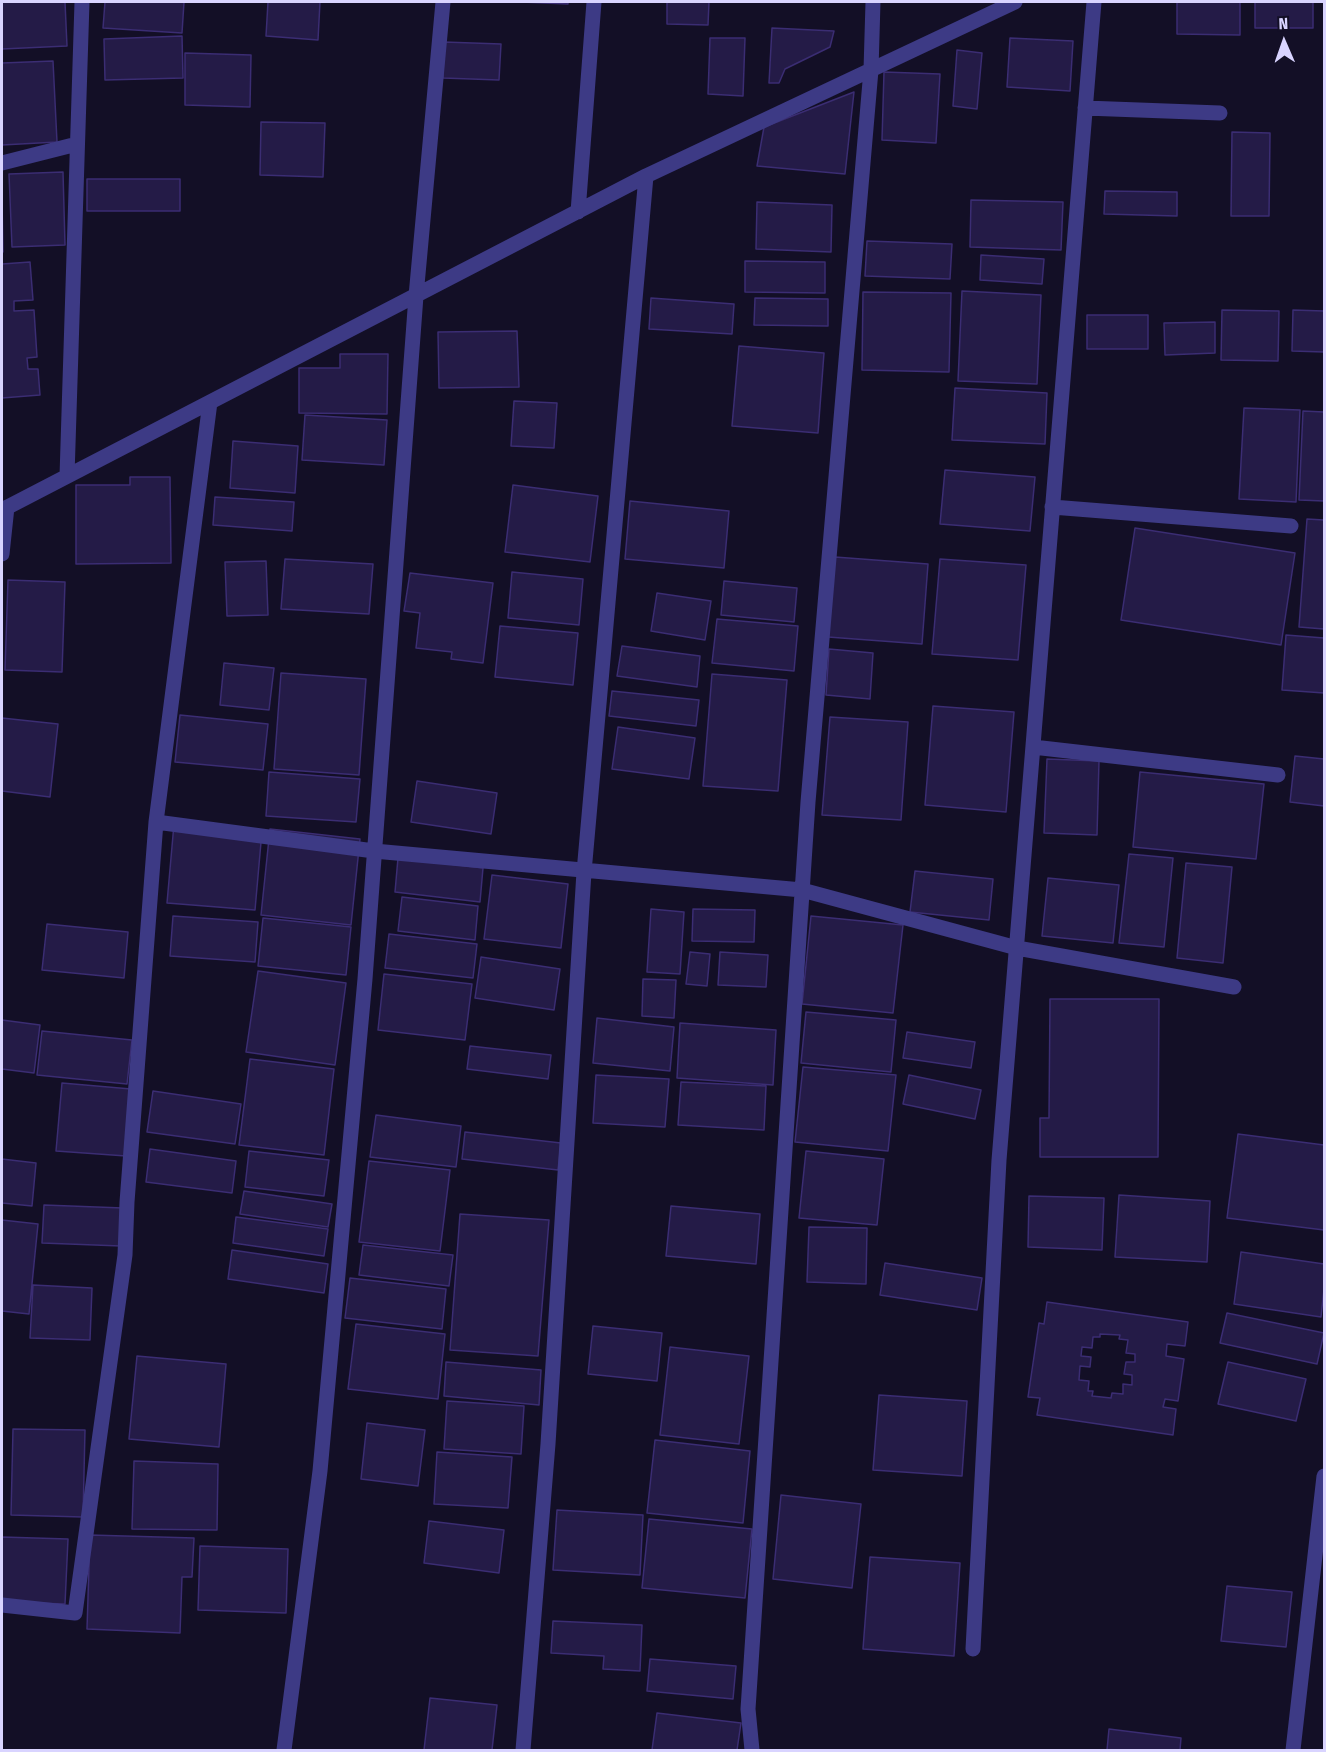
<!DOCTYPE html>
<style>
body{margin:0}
#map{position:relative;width:1326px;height:1752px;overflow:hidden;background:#130f26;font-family:"Fira Sans Condensed",sans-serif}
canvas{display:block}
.frame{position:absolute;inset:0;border:3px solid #d9d4ff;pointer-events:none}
.north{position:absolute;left:1254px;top:12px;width:60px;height:60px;-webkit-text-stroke:4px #130f26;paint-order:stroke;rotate:358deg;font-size:16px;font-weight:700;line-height:24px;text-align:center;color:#d9d4ff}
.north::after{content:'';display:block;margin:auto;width:21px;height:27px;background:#d9d4ff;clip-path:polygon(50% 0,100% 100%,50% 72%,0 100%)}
</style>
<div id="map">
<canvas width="1326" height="1752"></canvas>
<div class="frame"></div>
<div class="north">N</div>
</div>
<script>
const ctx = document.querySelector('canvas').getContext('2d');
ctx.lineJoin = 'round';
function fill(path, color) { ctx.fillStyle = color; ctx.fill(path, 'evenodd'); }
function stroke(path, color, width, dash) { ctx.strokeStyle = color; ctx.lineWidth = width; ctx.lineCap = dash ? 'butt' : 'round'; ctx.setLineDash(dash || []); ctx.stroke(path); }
const building = new Path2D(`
 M2,2h63l2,44 -65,3z
 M105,2h79l-2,31 -79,-5z
 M268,2h52l-2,38 -52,-4z
 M521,2h47v2z
 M667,2h42l-1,23 -41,-1z
 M1177,2h63v33l-63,-1z
 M1255,2h58v26h-58z
 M772,28l62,3 -4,16 -45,22 -6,14h-10z
 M182,36l1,42 -78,2 -1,-41z
 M710,38h35l-2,58 -35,-2z
 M1010,38l63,3 -3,50 -63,-4z
 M444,42l57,2 -2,36 -56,-2z
 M957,50l25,3 -5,56 -24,-3z
 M185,53l66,2 -1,52 -65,-2z
 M53,61l4,81 -55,3v-82z
 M884,72l56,2 -4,69 -54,-3z
 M854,92l-9,82 -88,-8 7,-39z
 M261,122l64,1 -2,54 -63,-2z
 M1232,132l38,1 -1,83h-38z
 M63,172l2,73 -53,2 -3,-73z
 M87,179h93v32h-93z
 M1105,191l72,1v24l-73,-2z
 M2,200l1,52h-1z
 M971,200l92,2 -2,48 -91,-3z
 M757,202l75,3 -1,47 -75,-3z
 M867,241l85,3 -2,35 -85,-3z
 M981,255l63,4 -2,25 -62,-4z
 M745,261l80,1v31l-80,-1z
 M30,262l3,38 -19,1v10l20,-1 3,47 -10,1 1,11h10l2,26 -38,3v-134z
 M962,291l79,4 -4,89 -79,-3z
 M863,292l88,1 -2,79 -87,-2z
 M651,298l83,6 -2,30 -83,-5z
 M755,298l73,1v27l-74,-1z
 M1222,310l57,1 -1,50 -57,-1z
 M1293,310l31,1v41l-32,-1z
 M1087,315h61v34h-61z
 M1215,322v31l-50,2 -1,-32z
 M517,331l2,56 -80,1 -1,-56z
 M739,346l85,7 -6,80 -86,-7z
 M340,354h48l-1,60 -88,-1v-45h41z
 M955,388l92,5 -2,51 -93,-4z
 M514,401l43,2 -3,45 -43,-2z
 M1244,408l56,2 -4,92 -57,-3z
 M1303,411l21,1v89l-25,-1z
 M305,415l82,5 -3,45 -82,-5z
 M233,441l65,5 -3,47 -65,-5z
 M945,470l90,7 -5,54 -90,-7z
 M130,477h40l1,86 -95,1v-79h54z
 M513,485l85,11 -8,66 -85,-10z
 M215,497l79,5 -2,29 -79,-6z
 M630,501l99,10 -5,57 -99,-9z
 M1307,519l17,1v109l-25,-2z
 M1135,528l160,25 -14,92 -160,-25z
 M835,557l93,7 -6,80 -94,-7z
 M285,559l88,5 -4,50 -88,-5z
 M940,559l86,6 -8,95 -86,-6z
 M266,561l2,54 -41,1 -2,-54z
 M512,572l71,7 -4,46 -71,-7z
 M410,573l83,10 -10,80 -32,-4 1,-7 -36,-4 4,-35 -16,-2z
 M8,580l57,2 -3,90 -57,-2z
 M724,581l73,7 -3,34 -73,-7z
 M657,593l54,8 -6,39 -54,-9z
 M717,619l81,7 -4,45 -82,-8z
 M500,626l78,7 -5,52 -78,-8z
 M1286,635l38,3v55l-42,-3z
 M622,646l78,10 -3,31 -80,-11z
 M829,649l44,4 -3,46 -44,-4z
 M224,663l50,5 -5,42 -49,-5z
 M281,673l85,6 -7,96 -85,-6z
 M712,674l75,6 -9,111 -75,-5z
 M612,691l87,9 -3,26 -87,-10z
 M933,706l81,6 -8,100 -81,-7z
 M180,715l88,9 -5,46 -88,-8z
 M830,717l78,5 -7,98 -79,-5z
 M2,718l56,6 -8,73 -48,-6z
 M618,727l77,11 -6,41 -77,-10z
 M1295,756l29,3v47l-34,-4z
 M1047,759l52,2 -2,74 -53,-2z
 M269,772l91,7 -4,43 -90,-6z
 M1140,772l124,12 -8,75 -123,-12z
 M417,781l80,12 -6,41 -80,-12z
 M174,824l88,7 -7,79 -88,-7z
 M270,829l90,10 -9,86 -90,-10z
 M1129,854l44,4 -9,89 -45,-4z
 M398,858l85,10 -3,34 -85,-10z
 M1186,863l46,4 -9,96 -46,-5z
 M915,871l78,8 -4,41 -79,-8z
 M492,875l76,9 -7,64 -77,-9z
 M1048,878l71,7 -6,58 -71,-7z
 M402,897l76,9 -3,34 -77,-9z
 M651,909l33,3 -4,62 -33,-2z
 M693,909l62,1 -1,32 -62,-1z
 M173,916l85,6 -3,40 -85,-6z
 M811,916l92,9 -10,88 -91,-9z
 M263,918l88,9 -5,48 -88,-9z
 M47,924l81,8 -4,46 -82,-8z
 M389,934l88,10 -4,34 -88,-10z
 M690,952l20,2 -3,32 -21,-2z
 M720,952l48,3 -2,32 -48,-2z
 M481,957l79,12 -6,41 -79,-12z
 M258,971l88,12 -11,82 -89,-13z
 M384,974l88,10 -7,56 -87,-10z
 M643,979l33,1 -2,38 -32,-2z
 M1050,999h109l-1,158h-118v-39h9z
 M806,1012l90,8 -5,52 -90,-9z
 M597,1018l77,9 -4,44 -77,-8z
 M2,1020l38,5 -6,48 -32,-4z
 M680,1023l96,7 -3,55 -96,-7z
 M42,1031l90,9 -5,44 -90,-9z
 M907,1032l68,10 -4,26 -68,-10z
 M470,1046l81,9 -3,24 -81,-10z
 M250,1059l84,10 -10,86 -85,-10z
 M803,1067l93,8 -8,76 -93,-9z
 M596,1075l73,4 -4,48 -72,-4z
 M909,1075l72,15 -6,29 -72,-15z
 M681,1082l85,4 -2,44 -86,-5z
 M62,1083l69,6 -5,67 -70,-5z
 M153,1091l88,13 -6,40 -88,-12z
 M376,1115l85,11 -5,41 -86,-10z
 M465,1132l96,11 -3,27 -96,-11z
 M1238,1134l86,11v85l-97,-12z
 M150,1149l86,12 -4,32 -86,-11z
 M249,1151l80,9 -5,36 -79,-9z
 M806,1151l78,8 -7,66 -78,-7z
 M2,1159l34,4 -4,43 -30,-3z
 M369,1161l81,9 -10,81 -81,-9z
 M244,1191l88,13 -4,23 -88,-13z
 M1119,1195l91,6 -3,61 -92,-5z
 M1029,1196l75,2 -2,52 -74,-3z
 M44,1205l79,3 -2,38 -79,-3z
 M671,1206l89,8 -4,50 -90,-8z
 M460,1214l89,6 -11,136 -88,-6z
 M236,1217l92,12 -4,27 -91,-13z
 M2,1220l36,4 -9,90 -27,-3z
 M809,1227l58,1 -1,56 -59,-2z
 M363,1245l90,10 -4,31 -90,-11z
 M232,1250l96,14 -4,29 -96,-14z
 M1241,1252l83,12v25l-3,28 -87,-13z
 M885,1263l97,15 -5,32 -97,-15z
 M350,1278l96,11 -4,40 -97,-11z
 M33,1285l59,3 -2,52 -60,-2z
 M1047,1302l141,20 -3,24 -18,-2 -1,12 18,3 -6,42 -13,-2 -2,8 13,2 -3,26 -136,-20 3,-17 -12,-1 11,-74 5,1zM1100,1334l20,1 -1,4 9,1 -2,13 9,1v8h-9l-2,12 8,1v10l-9,-1v10l-11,-1 -1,5 -19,-2 1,-5h-5l1,-10 -10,-1 1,-14 10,1 1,-10 -10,-1 1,-9 10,1 1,-11h7z
 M1227,1313l97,20 -7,31 -97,-21z
 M356,1324l89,10 -7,65 -90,-10z
 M593,1326l69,7 -5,48 -69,-7z
 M670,1347l79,9 -10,88 -79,-9z
 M137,1356l89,8 -7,83 -90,-8z
 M446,1362l95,8 -2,35 -95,-9z
 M1228,1362l78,17 -10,42 -78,-17z
 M879,1395l88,6 -5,75 -89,-6z
 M447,1401l77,5 -3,48 -77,-5z
 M367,1423l58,7 -7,56 -57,-7z
 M13,1429l72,1 -2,87 -72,-2z
 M655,1440l95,11 -7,72 -96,-10z
 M437,1452l75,5 -4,51 -74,-4z
 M134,1461l84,3 -1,66 -85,-1z
 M781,1495l80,9 -9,84 -79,-9z
 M557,1510l86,5 -3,60 -87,-5z
 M649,1519l103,10 -7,69 -103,-10z
 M429,1521l75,9 -5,43 -75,-10z
 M90,1535l104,3 -2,39h-10l-2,56 -93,-4z
 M2,1537l66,2 -3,65 -63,-2z
 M200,1546l88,3 -2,64 -88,-3z
 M870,1557l90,6 -6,93 -91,-7z
 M1227,1586l65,6 -6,55 -65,-6z
 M553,1621l89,4 -2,46 -37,-2 1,-13 -53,-3z
 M650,1659l86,7 -3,33 -86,-8z
 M430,1698l67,7 -5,45h-68z
 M657,1713l84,10 -4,27h-85z
 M1109,1729l72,9 -1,12h-73z`);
fill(building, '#241b47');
stroke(building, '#3b2d73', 1.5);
stroke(new Path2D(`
 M1085,108l135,5
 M2,163l75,-19
 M578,212l16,-210
 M67,476l15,-474
 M1052,507l239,19
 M2,510l644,-334 369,-174
 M2,554l5,-47
 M1033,747l245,28
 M156,822l218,29 428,39 215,58 217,39
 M2,1605l73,8 50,-358 2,-53 29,-380 54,-420
 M973,1649l26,-489 95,-1158
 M284,1750l36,-279 45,-492 51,-683 27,-294
 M523,1750l25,-306 36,-572 62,-696
 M752,1750l-4,-41 60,-907 63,-732 2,-68
 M1293,1750l31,-274`), '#3d3a85', 15);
</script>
